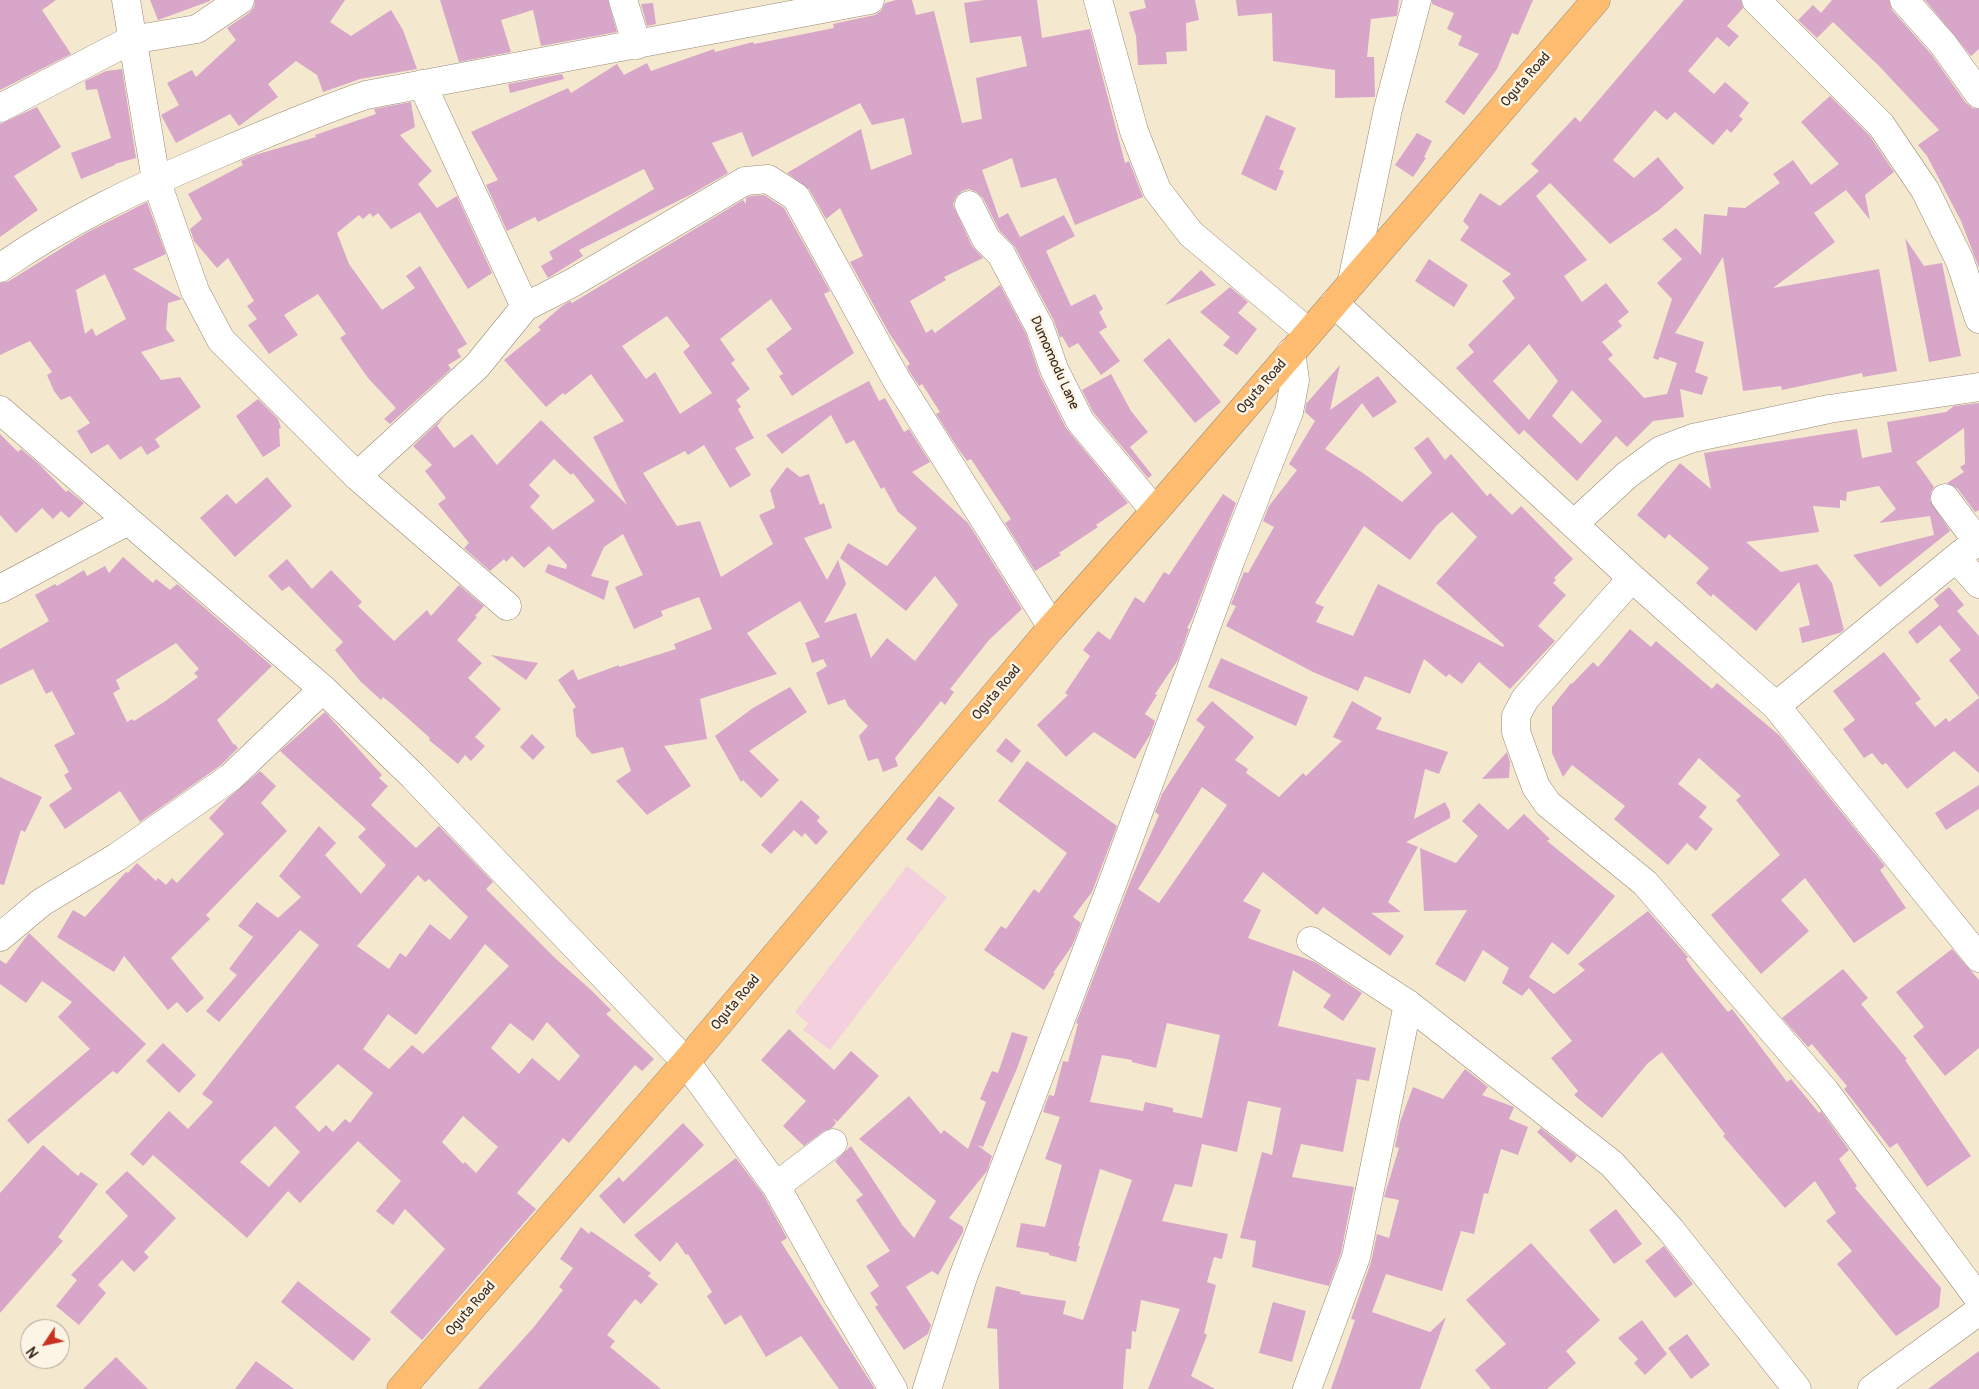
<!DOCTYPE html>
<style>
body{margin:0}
#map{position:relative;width:1979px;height:1389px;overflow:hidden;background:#f4e9cf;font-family:Pangolin,sans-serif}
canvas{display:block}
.north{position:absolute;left:20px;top:1319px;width:50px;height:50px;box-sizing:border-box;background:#fcf5e5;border:1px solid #afa495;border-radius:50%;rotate:236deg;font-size:14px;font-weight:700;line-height:20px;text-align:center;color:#3b2a1e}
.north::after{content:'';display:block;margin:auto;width:18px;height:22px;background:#c8321e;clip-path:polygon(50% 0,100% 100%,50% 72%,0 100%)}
</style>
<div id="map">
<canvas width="1979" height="1389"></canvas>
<div class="north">N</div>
</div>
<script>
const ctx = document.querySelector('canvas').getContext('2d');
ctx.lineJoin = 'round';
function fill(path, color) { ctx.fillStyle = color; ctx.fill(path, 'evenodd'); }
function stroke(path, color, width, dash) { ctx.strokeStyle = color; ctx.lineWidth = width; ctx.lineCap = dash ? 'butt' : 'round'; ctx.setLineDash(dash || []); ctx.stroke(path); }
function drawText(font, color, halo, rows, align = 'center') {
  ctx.font = font + ' Pangolin,sans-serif'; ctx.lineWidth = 5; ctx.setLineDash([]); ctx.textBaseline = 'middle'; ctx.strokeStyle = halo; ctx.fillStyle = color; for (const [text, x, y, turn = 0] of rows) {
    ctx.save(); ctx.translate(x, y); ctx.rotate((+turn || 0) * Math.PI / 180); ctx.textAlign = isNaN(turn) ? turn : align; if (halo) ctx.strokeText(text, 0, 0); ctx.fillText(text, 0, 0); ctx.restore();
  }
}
fill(new Path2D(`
 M907,866l40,31 -117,153 -27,-20 5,-7 -13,-11z`), '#f4cfde');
fill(new Path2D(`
 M0,0h56l-14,10 29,44 -71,36z
 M150,0h60v1l-52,19z
 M255,0h90l-15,22 21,14 40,-26 12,20 14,39 -57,10 -37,13 -6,-17 -21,-14 -28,23 10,13 -39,29 -9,-12 -54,29 -15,-28 18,-10 -12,-22 25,-13 4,7 40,-37 -9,-12 22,-15 5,-6z
 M440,0h168l9,32 -76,14 -8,-36 -32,10 10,32 -52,10z
 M896,0h16l4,15 18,-4 28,112 20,-4 -6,-41 51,-12 -6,-30 -51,7 -6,-40 20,-3h53l5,38 48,-9 35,134 4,-2 14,36 -68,28 -19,-47 -35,10 -9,-30 -30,12 17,48 9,-5 12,24 44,-22 11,21 -29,15 25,55 24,-12 8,15 -4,3 8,15 -8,5 21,29 -19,14 -23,-32 -9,5 -7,-12 -2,2 -6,-17 -39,-74 -16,-17 -16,-32 -6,-6 -8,-3 -7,2 -6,6 -3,8 19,41 11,12 -39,19 2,3 -36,21 16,32 6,-4 3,4 65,-48 26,49 14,42 26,52 62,75 -32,22 2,2 -39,26 2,2 -26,16 -30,-48 6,-4 -40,-60 -4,2 -10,-14 -21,-33 4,-2 -18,-28 -3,2 -10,-15 -2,-5 3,-2 -21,-31 -39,-71 13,-6 -23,-48 -14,11 -17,-30 -22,-16 74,-44 10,41 41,-16 -8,-36 -32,7 -12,-22 -108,54 -10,-25 -30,11 16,30 -38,22 -111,55 4,6 -35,22 -7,-12 12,-7 -4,-7 105,-63 -10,-20 -106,53 -3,-5 -28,14 -21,-46 12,-5 -27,-48 97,-44 3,5 46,-29 7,11 23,-12 4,8 63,-22 1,3 38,-10 1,2 80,-16 -1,-4 42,-9 6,-4 4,-8z
 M1144,0h51l4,20 -13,3 1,28 -21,1 1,12 -29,1 -2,-29 -7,-24 17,-4z
 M1236,0h163l-2,16 -26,3 -4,38h7l1,40 -40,1v-28l-62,-9 -1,-48 -34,3z
 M1432,0h101l-15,35 -6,-2 -15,36 -33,46 -19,-13 34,-48 -21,-9 4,-9 -15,-7 7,-16 -22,-9z
 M1684,0h57l2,8 -16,18 12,10 -10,11 -12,-10 -29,34 26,23 11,-12 24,21 -10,13 4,3 -12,14 -4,-4 -14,16 -38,-33 -8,8 -12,-10 -42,50 21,18 24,-21 26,31 -25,22 -49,34 -60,-61 -14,13 51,64 -23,16 18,26 24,-19 23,29 -11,9 4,5 -20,16 11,13 -5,4 36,39 23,-4 10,-31 -17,-6 -2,3 -5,-2 19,-59 -15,-16 25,-24 -20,-20 14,-11 25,27 3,-41 23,2 1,-9 17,1 35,-25 -7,-9 20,-14 18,25 28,-21 -38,-42 29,-26 39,39 25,37 -29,23 5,25 -24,-30 -32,23 21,29 -62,46 106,-19 18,102 -34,6 -1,-4 -80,17 -1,-4 -38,5 -20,-134 -48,76 29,9 -9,30 13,5 -6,18 -22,-6 4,28 -31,4 -26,26 -11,-11 -39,45 -53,-51 -5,5 -63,-67 18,-16 -6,-7 47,-47 -13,-17 9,-7 -51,-34 9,-13 -6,-6 17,-28 20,13 39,-35 -8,-7 44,-47 5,5zM1529,344l29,37 -29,39 -36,-39zM1572,390l30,31 -21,23 -29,-28z
 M1832,0h57l3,10 39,44 35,49 6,5 7,1v159l-18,-47 -34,-65 -9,-11 21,-15 -60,-64 -46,-44 -16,16 -19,-18 15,-15 8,8z
 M1925,0h54v49l-8,7z
 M653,3l3,21 -9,2 -6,-22z
 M122,69l14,89 -21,6v1l-34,14 -10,-26 40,-15 -14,-49 -11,1 -1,-9 21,-10z
 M562,74l2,5 -54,14 -2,-9z
 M411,102l4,25 -15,8 32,36 -14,13 19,24 20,-12 35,77 -24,16 -48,-77 -29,17 -13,-16 -5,4 -3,-4 -7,6 -4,-4 -22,18 12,31 33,46 33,-22 -9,-12 14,-10 47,78 -10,6 4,7 -13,8 3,4 -61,55 -6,-5 12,-11 -28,-30 -28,-40 6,-4 -28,-40 -34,21 14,20 -29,19 -21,-29 9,-6 -10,-13 7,-5 -26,-43 -11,10 -23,-27 -4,-12 12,-10 -14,-25 55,-29 -2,-4 14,-6 61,-18 -1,-2 61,-21 -2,-5z
 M37,107l24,40 -47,29 24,34 -38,27v-113z
 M1266,115l30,13 -17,41 5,2 -8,20 -35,-17z
 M1417,133l15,8 -8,16 2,1 -13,19 -18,-12z
 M764,195l20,13 46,83 -6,3 30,59 -62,43 -13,-20 4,-2 -17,-25 26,-20 -21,-30 -51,40 15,21 -4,3 19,26 -14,11 5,7 -3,2 16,29 -19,10 16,27 -21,13 -26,-43 -16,10 -3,-4 -42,22 34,53 23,-5 21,56 52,-33 -14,-29 16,-7 -5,-18 17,-23 13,10 9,-3 11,31 4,-2 8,25 -28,10 23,42 11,-20 8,24 -22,39 32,-10 15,45 16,-20 28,23 43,-56 -23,-29 -29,35 -66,-53 8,-15 39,23 30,-38 -19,-16 -14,-25 -3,2 -27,-49 -8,4 -15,-29 -49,39 -16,-19 103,-54 10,20 6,-3 19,34 5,-3 21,33 -18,10 56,51 54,86 -33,31 -39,49 4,3 -9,13 -4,-4 -46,57 3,8 -15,6 -5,-14 -10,3 -9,-25 9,-10 -20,-20 -3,-7 -17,6 -12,-32 11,-7 -4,-7 -11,4 -7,-20 15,-6 -20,-36 -53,32 30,41 -77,25 7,40 -43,7 27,40 -44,29 -31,-34 15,-10 -8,-24 -31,7 -16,-18 -3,-27 3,-2 -18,-27 15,-11 5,11 41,-15v2l57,-18 -2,-5 38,-15 -13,-32 -38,14 2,5 -29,13 -19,-42 28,-12 -20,-41 -19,13 -13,29 18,5 -5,19 -59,-28 3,-8 18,5 1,-4 -18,-19 -25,22 -12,-12 -6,6 -2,-3 -14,12 -26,-23 5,-5 -31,-39 8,-6 -21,-27 7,-6 -19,-19 31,-29 -7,9 17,22 18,-14 25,31 44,-45 86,85 -34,-68 31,-16 -33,-47 -26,21 -2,-2 -17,14 -42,-47 37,-30 -3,-3 24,-21 8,-5 2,2 171,-103 3,4v-6l4,-2zM667,316l23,30 -7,6 29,41 -32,21 -25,-42 -9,7 -24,-33zM554,459l17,16 2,-2 22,28 -42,29 -23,-23 10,-11 -11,-11z
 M147,202l19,52 -33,15 49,30 -14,4 -2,26 9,12 -34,11 20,28 19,-3 21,30 -46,32 5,8 -13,8 -6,-9 -21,14 -12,-16 -17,10 -14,-23 13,-8 -20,-27 -9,4 -7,-9 -7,-16 5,-3 -22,-31 -30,14v-72l9,-2 77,-48zM105,274l21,45 -30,17 -4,-8 -7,6 -9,-44z
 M1905,238l19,28 18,-3 19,93 -32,6z
 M1429,259l39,26 -14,22 -39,-26z
 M1201,270l15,15 -51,20z
 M1230,287l18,15 -10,11 19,16 -20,26 -14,-10 7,-8 -30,-25z
 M1169,338l52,64 -26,21 -52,-63z
 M1340,365l-10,45 48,-34 19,26 -24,16 -11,-15 -37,46 38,24 39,29 30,-29 -18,-25 14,-11 17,23 6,-6 36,42 3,-3 22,22 9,-9 52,53 -19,19 2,2 -3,3 13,12 -28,31 17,15 -45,48 -31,-27 -17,22 -13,-10 -3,3 -22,-18 -14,35 -45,-18 -7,15 -45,-19 -87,-46 10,-20 -5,-2 13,-32 4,1 26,-46 -11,-6 6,-15 28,-36 -8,-6 26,-43 -10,-9 1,-8zM1452,512l25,25 -41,46 68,62 -1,2 -125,-63 -25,52 -37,-14 8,-15 -9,-4 49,-77 46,34 27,-35z
 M1111,374l20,37 17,21 -18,15 22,28 -4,3 -55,-66 -11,-22z
 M258,399l20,20 3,9 -2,1 1,17 -17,11 -27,-41z
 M1979,403v107l-4,2 -17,-23 -11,-6 17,-11 -4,-5 5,-3 -1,-36 -48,34 18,25 -3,5 -1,8 20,31 -70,56 -27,-32 81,-20 -4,-19 -51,7 17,-14 -17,-23 -32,6 -1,9 -6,-1v8l-27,-2 6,26 -73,10 35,30 36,-8 15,19 12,47 -4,3 -38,10 -3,-15 11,-3 -11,-43 -43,49 -43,-37 -2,3 -15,-14 13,-15 -40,-34 -4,5 -28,-24 43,-52 31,26 -7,-36 153,-24 5,29 30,-6 -5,-30 59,-10 8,-6z
 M0,434l18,18 3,-3 18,15 27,28 2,-2 16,13 -15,15 -8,-7 -8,8 -11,-11 -26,25 -16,-18z
 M267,477l25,29 -57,51 -35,-39 27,-24 9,10z
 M1223,494l13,9 -44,116 -5,9 2,1 -11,31 -23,34 2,1 -12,19 10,7 -5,14 -15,24 -41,-27 -28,25 -29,-32 31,-30 -3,-2 25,-37 -7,-6 15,-19 12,9 25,-43 9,6 20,-31 5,3z
 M123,557l30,26 3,-4 14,11 7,-6 95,82 -55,54 17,25 1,-1 3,4 -17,17 -81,57 -20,-31 -55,38 -16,-24 23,-16 -8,-14 5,-3 -15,-27 21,-11 -23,-43 -6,3 -13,-25 -33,16v-36l49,-28 -14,-26 20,-11 2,2 27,-16 3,6 18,-10 4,7zM176,643l23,26 -5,4 4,4 -34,25 -30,19 -2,-2 -5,3 -14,-29 7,-4 -4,-9z
 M287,559l25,30 19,-19 31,32 -4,4 36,35 33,-31 4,6 28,-31 25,21 -9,10 2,1 -20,23 25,23 -14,15 33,31 -26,28 10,9 -14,15 -6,-6 -7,9 -29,-24 1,-2 -37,-33 -10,-8 -2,3 -21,-19 -25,-31 8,-8 -54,-56 -7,5 -14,-15z
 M1949,587l15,18 -7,6 22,25v61l-30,-37 12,-10 -21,-25 -23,19 -9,-12 31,-26 -5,-7z
 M1630,629l21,18 5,-6 56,48 5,-6 62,52 106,131 -5,4 26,38 -52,35 -49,-65 -24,22 28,31 -48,43 -50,-59 69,-60 -44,-55 5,-4 -42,-38 -21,26 29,23 -8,10 14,12 -17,22 -9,-8 -19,22 -54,-46 11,-13 -53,-41 -9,12 -11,-24v-46l19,-24 1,1 21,-22 5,5z
 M1884,652l37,47 -6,4 20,24 11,-9 3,4 30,-24v75l-25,-22 -47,38 -21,-26 -4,2 -10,-12 -8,5 -21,-29 12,-9 -22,-29z
 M491,655l47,8 -12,17z
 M1221,658l87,39 -12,29 -88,-39z
 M790,687l17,25 -58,39 30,29 -18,18 -18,-18 -2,2 -26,-46 38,-28z
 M1212,701l42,36 -19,23 13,9 -2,4 33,24 24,-24 3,3 36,-35 -9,-4 19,-36 30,17 -6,11 72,23 -9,22 -14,-5 -11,50 31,-17 5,10v6l-44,24 12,5 -30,55 13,10 -30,1 33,23 -14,20 -67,-49 -6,8 -54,-43 -20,29 18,9 -13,28 67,24 47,31 -19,28 -20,-14 8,-12 -38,-25 -15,56 98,22 -7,33 -12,-2 -14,73 -42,-8 -9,33 62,10 -13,66 -12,33 -77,-19 4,-26 -16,-3 22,-86 10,3 9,-47 -33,-7 -11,51 -35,-8 -10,43 -17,-3 -13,37 66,13 -6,25 -8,-2 -7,25 9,3 -12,48 3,2 -16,41 24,13h-67l32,-80 -39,-9 -5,32 -4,-1 -1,18h-5l-3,40h-124l-2,-60 -10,-1 9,-42 25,6 -1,2 46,7 -3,13 20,6 49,-140 -32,-11 -22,77h2l-4,16 -27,-7v-2l-33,-6 5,-24 24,4 17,-62 -17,-6 15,-42 -17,-5 3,-9 3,-8 5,1 9,-35 5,1 10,-38 -2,-1 54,-141 29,-67 -4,-3 7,-18 43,-67 -9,-7zM1202,787l25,18 -68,98 -21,-14zM1167,1023l53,12 -18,83 -29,-6v-4l-28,-6 -2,9 -53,-9 12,-47 30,5v2l24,6z
 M325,712l57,63 -3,3 9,8 -17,19 45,43 23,-22 54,56 -7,7 70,70 34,30 21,21 -5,4 48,45 -12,12 -7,-6 -66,78 -6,-5 -46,55 19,16 -114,131 -32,-28 55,-63 -40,-40 -12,16 -17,-14 25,-30 -43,-40 -58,62 -12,-12 -41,47 -94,-83 -10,11 -13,-12 39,-43 19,18 25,-27 -11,-8 117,-149 -19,-15 -81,92 -13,-11 31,-36 -8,-6 24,-32 -15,-11 19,-24 21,16 23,-21 -22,-21 40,-50 17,17 -11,12 36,39 25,-29 -28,-28 8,-8 -86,-78zM418,875l7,7 4,-3 39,38 -18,23 -20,-16 -24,33 -6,-4 -11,16 -32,-23zM485,944l24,22 -86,88 -11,-9 -23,24 -26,-20 25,-35 28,21zM547,1022l33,34 -21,25 -27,-23 -13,16 -28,-26 19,-25 23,18zM338,1064l35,29 -23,30 -5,-4 -12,13 -7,-7 -7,7 -24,-25zM463,1116l35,31 -22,26 -11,-11 -2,2 -21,-22zM275,1126l25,26 -31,35 -29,-25z
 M532,734l13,13 -12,13 -13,-13z
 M1006,738l15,13 -9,12 -16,-12z
 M1507,752l3,10 -1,16 -27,1z
 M1027,761l90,65 -25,66 -19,25 8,6 -9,23 -19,27h2l-11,17 -60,-40 17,-24 5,3 28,-40 5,4 28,-40 -69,-52z
 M260,771l16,15 -15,17 26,28 -81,84 4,4 -39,39 33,40 -17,15 -10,-11 -9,8 -44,-54 -10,16 -57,-35 16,-27 12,7 41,-45 2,1 9,-10 19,18 2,-3 8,7 6,-7 5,5 47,-49 -15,-16 18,-19z
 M0,777l42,20 -17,35 -4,-2 -17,55 -4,-1z
 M1979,785v24l-33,21 -11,-17z
 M939,796l16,12 -33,43 -16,-12z
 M801,800l19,17 -3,4 11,11 -12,13 -11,-12 -3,4 -8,-7 -23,24 -10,-9z
 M1479,803l29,27 16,-16 26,25 -3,2 68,55 -47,59 -16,-13 -23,35 25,17 31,-24 -7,-6 70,-53 40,46 -2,2 7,10 35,43 4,-3 55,73 4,-3 28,34 2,-2 28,39 -10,9 18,27 -2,2 86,100 -2,19 -43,29 -59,-72 15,-13 -26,-30 10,-8 -21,-32 -30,27 -62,-72 2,-2 -63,-82 -14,11 -46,55 -28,-23 4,-4 -27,-33 21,-17 -43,-53 -7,8 -20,-13 7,-15 -26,-18 -18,32 -30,-18 32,-54 -43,1 -4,-63 36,15 22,-27 -16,-15z
 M29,933l117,111 -29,30 -4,-3 -85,73 -21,-24 83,-71 -32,-32 14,-15 -30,-21 -16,22 -26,-19v-24l6,4z
 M1952,949l27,31v68l-34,28 -32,-40 11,-9 -28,-35z
 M1843,969l25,29 -7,6 46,55 -2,1 66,96 -44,31 -30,-44 -7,5 -46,-59 3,-3 -35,-42 -4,3 -26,-29z
 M789,1029l45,41 17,-19 28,25 -42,46 -4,-4 3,5 -4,5 -8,3 -20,15 -21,-20 23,-25 -45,-41z
 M1012,1032l16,5 -10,29 -35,81 -6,-2 15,11 -5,15 -38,47 14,9v5l-25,43 -6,-4 -26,16 25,38 -3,9 -24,16 -29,-43 3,-2 -8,-12 9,-7 -13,-20 24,-15 -34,-51 7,-5 -28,-34 16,-15 52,80 11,12 22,-37 -77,-62 50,-43 32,38 3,-4 24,19 18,-47 -6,-3 12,-28 6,2z
 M163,1043l33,32 -17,18 -33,-32z
 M1465,1069l23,18 -6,8 32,12 -5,12 19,8 -10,28 -17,-6 -13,45 -4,-1 -10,41 -13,-3 -19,60 -56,-17 -14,38 58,20 16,-15 -26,72h-89l24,-69 -4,-1 20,-57 6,-28 12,4 10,-38 -15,-3 15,-49 -4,-1 5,-25 13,-35 30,12z
 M683,1123l21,22 -80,79 -25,-28 20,-19 4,5z
 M1541,1128l36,28 -6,7 -34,-31z
 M43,1145l35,31 3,-4 17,12 -40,53 5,4 -63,72v-120z
 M736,1158l27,36 24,44 -6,4 94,147h-36l-38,-53 -35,21 -25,-42 -16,10 -18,-29 5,-4 -24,-38 -2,1 -9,-13 -17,20 -26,-27z
 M127,1171l49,47 -32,34 5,5 -15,15 -12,-12 -24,25 8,8 -27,32 -23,-19 21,-26 -6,-5 57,-59 -23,-24z
 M1616,1209l26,35 -28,20 -25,-34z
 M581,1227l8,7 2,-3 60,42 -3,3 10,8 -17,20 -6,-5 -28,36 8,6 -5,6 51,42h-183l55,-61 30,-38 -4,-3 14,-19 -13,-9z
 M1531,1243l69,77 -34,31 10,12 -29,26h-56l-16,-19 31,-26 -40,-44z
 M1664,1246l29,38 -18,14 -30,-37z
 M298,1281l73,58 -18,22 -72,-59z
 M1273,1302l33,9 -14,51 -33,-9z
 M1642,1320l25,34 -22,21 -11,-12 4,-4 -20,-21z
 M1687,1334l23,31 -19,14 -23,-31z
 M1979,1351v38h-51z
 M116,1357l32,32h-65z
 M256,1361l38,28h-59z`), '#d8a6c9');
const minor = new Path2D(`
 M126,0l30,180 39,111 26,49 136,136 150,130
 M623,0l14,45
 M1098,0l36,131 23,59 34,44 117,98
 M1756,0l125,125 44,65 35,71 19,58
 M1904,0l39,44 36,50
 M422,84l103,223
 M0,108l131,-68 66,-11 43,-29
 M969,205l17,34 15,15 39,74 14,41 26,52 75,90
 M0,268c68,-48 142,-82 218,-114 49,-21 98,-42 148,-59l504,-95
 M1352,281l36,-172 29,-109
 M1334,303l298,275 144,128 203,252
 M0,410l323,279 90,87 273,286 90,124 59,106 58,97
 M357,476l120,-110 48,-59 47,-24 173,-102 23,-2 28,18 100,182 156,248
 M1945,498l32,43
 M1575,523l52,-48 34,-25 32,-12 136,-29 150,-22
 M1979,540l-23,18 23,26
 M1632,578l-107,121 -9,17v16l20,55 12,17 97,79 180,208 154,208
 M0,589l128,-68
 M1776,706l180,-148
 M0,937l42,-35 75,-45 114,-80 92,-88
 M1311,941l97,63 204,160 58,65 127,160
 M776,1186l57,-43
 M927,1389l36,-112 151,-398 117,-320 58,-147 6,-32 -4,-28
 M1307,1389l49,-132 52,-253
 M1872,1389l107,-78`);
const major = new Path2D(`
 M401,1389l285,-327 366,-435 103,-116 441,-511`);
stroke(minor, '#988a76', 29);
stroke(major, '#988a76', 29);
stroke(minor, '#fff', 28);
stroke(major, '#fdbc6f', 28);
drawText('14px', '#3b2a1e', '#fcf5e5', [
 ["Oguta Road",1526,80,-49],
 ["Dumomodu Lane",1054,363,66],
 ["Oguta Road",1262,387,-49],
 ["Oguta Road",997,693,-50],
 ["Oguta Road",736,1003,-50],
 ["Oguta Road",471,1309,-49]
]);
</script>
